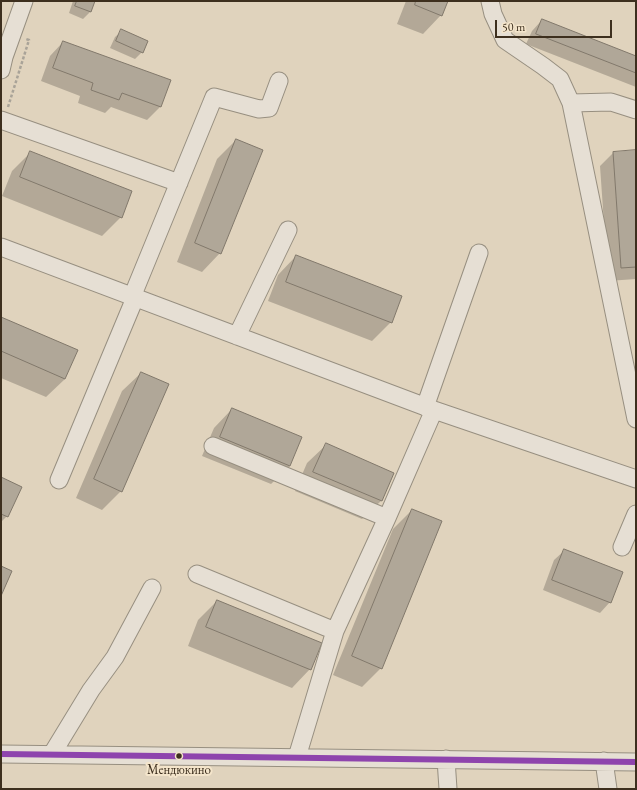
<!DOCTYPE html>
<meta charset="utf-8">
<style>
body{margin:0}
#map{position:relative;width:637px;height:790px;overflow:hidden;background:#e0d3bd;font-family:"EB Garamond",serif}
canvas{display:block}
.frame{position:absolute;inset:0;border:2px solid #3d2f1e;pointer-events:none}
.scale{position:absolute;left:495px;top:20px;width:117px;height:18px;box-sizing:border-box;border:2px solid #3d2f1e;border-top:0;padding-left:5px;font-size:12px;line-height:14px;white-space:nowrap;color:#3d2f1e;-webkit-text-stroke:3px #f4e5cb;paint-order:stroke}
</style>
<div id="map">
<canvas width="637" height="790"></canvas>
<div class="frame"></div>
<div class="scale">50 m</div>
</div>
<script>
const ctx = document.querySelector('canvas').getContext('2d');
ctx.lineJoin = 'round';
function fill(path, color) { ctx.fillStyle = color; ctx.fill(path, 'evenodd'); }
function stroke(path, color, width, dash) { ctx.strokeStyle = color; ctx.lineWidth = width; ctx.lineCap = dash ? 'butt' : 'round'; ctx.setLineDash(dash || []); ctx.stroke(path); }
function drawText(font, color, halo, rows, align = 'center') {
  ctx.font = font + ' "EB Garamond",serif'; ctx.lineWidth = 4; ctx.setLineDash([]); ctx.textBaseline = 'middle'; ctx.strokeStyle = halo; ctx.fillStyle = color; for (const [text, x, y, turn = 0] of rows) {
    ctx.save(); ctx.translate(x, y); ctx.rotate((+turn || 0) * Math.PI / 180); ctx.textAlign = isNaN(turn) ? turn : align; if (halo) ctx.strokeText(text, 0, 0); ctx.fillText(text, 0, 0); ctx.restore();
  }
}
fill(new Path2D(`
 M73,1h21l-4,11 -7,7 -14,-6z
 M406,1h41l-6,14 -18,19 -26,-10z
 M542,20l94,37v30l-110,-43 6,-13z
 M122,31l20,21 -7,7 -25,-11 5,-11z
 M63,42l107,39 -10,26 -13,13 -36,-13 -6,6 -27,-10 2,-7 -39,-15 9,-25z
 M236,140l-16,113 -18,19 -25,-10 40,-103z
 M636,151v128l-28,2 -8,-115 13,-13z
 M31,152l90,65 -19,19 -100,-40 10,-25z
 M296,256l95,66 -19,19 -104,-40 10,-26z
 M1,318l64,61 -19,18 -45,-19z
 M141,373l-20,118 -19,19 -26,-12 46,-107z
 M232,409l58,57 -19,18 -69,-28 12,-28z
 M326,445l67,28 -12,28 -19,18 -67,-28 12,-28z
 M1,478l6,38 -6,6z
 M412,510l-31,158 -19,19 -29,-12 60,-146z
 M565,550l45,52 -10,11 -57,-23 11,-30z
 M217,601l93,68 -18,19 -104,-42 10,-26z`), '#0003');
const building = new Path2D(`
 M77,1h18l-4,11 -16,-6z
 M416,1h32l-6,15 -27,-11z
 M542,19l94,37v17l-100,-39z
 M121,29l27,12 -5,12 -27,-12z
 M63,41l108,39 -10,27 -39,-14 -3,7 -28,-10 2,-7 -40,-15z
 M236,139l27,11 -42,104 -26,-11z
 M636,150v117l-15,1 -8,-116z
 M30,151l102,40 -10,27 -102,-41z
 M296,255l106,41 -10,27 -106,-41z
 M1,317l77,33 -13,29 -64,-28z
 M141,372l28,12 -47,108 -28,-13z
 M232,408l70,29 -12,29 -70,-29z
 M326,443l68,30 -12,28 -69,-29z
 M1,477l21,10 -14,30 -7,-3z
 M412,509l30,12 -60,148 -30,-13z
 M564,549l59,23 -12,31 -59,-23z
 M1,566l11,5 -11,25z
 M217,600l105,43 -11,27 -105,-43z`);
fill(building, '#b0a798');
stroke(building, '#81786b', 1);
const minor = new Path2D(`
 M490,1l3,13 12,26 38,26 17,13 11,24 65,316
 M1,70l3,-13 20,-56
 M571,103l40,-1 25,8
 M1,120l178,63
 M1,247l433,163 202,69
 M132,297l82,-200 45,12 10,-1 10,-27
 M237,336l51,-106
 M425,407l54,-154
 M213,446l174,72
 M59,480l76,-182
 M622,547l14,-33
 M197,574l138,57
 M1,754l635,8
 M52,754l39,-64 24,-33 37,-69
 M297,757l38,-126 52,-113 47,-108
 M446,759l2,30
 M604,761l4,28`);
stroke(minor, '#978f80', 19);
stroke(new Path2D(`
 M8,107l21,-67 -3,-1`), '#a9a398', 2.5, [3, 2]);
stroke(minor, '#e6dfd4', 17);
stroke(new Path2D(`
 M1,754l635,8`), '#8e44ad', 6);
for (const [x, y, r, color] of [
 [179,756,3.5,"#3d2f1e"]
]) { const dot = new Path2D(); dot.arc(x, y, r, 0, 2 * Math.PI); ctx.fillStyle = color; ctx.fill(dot); stroke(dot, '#f4e5cb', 1.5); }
drawText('13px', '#3d2f1e', '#f4e5cb', [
 ["Мендюкино",179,770]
]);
</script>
